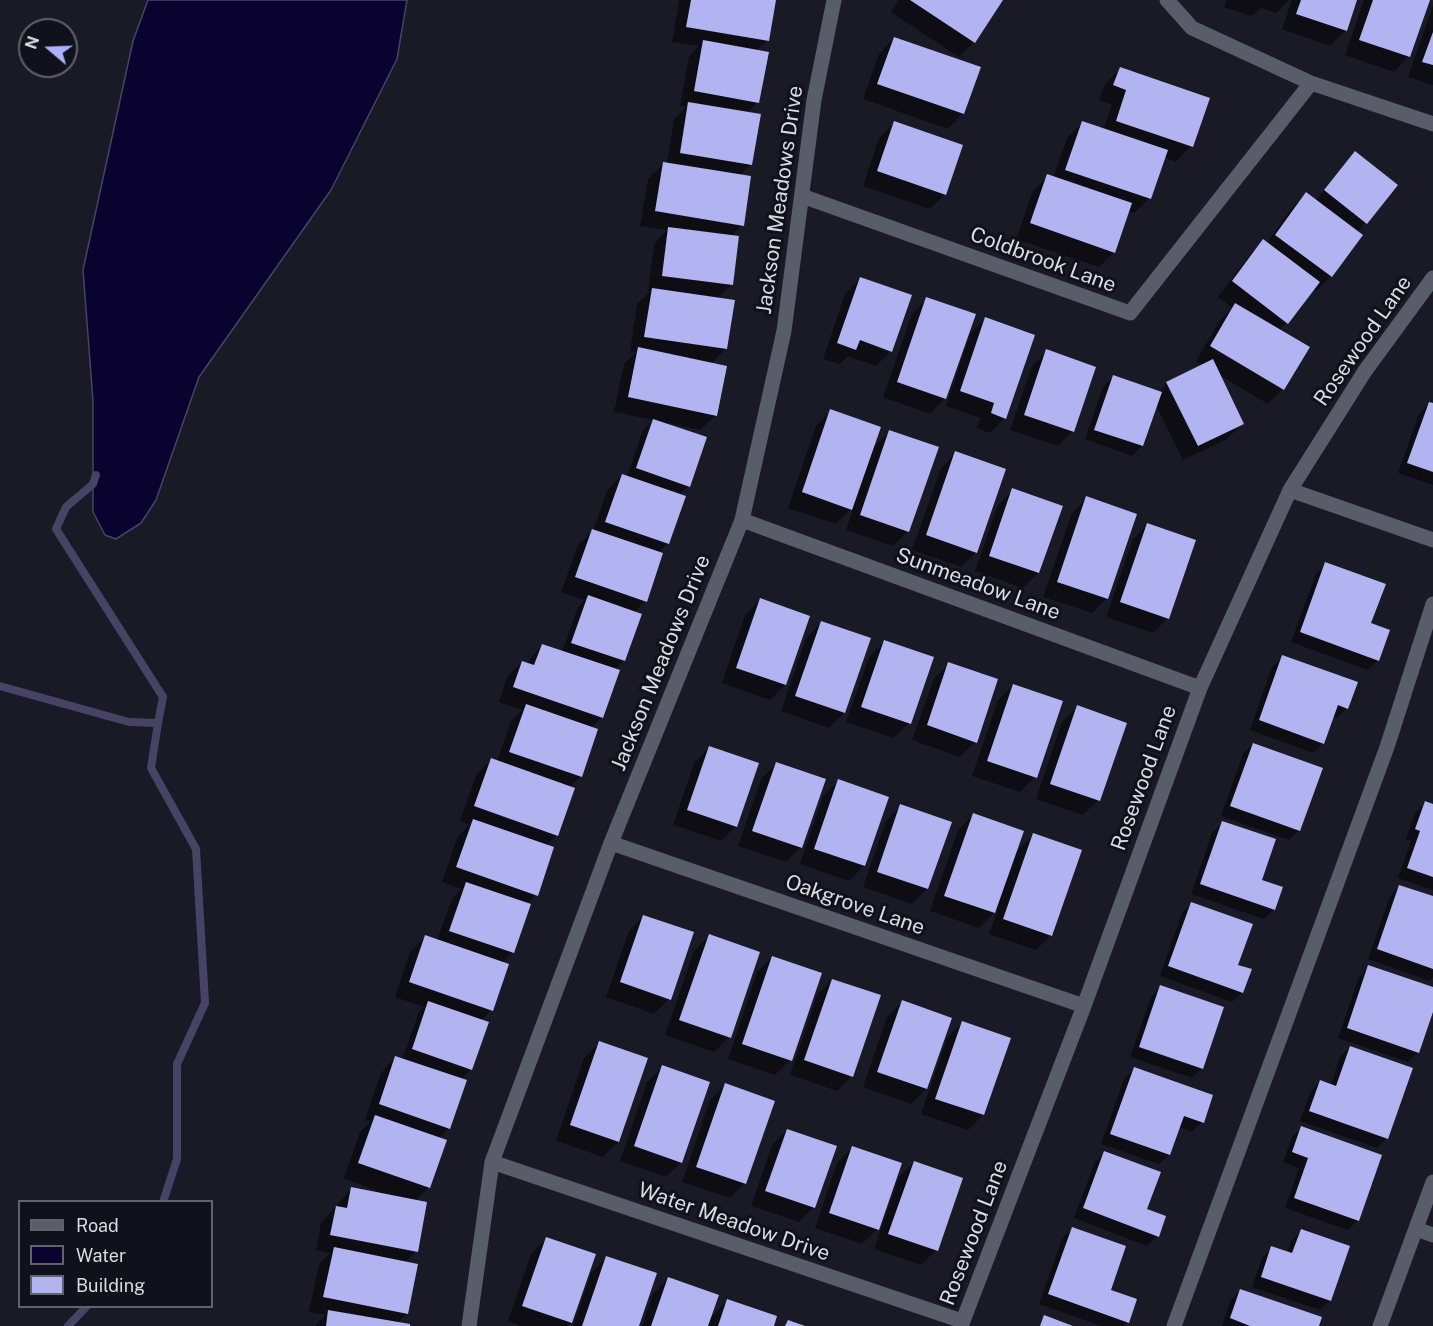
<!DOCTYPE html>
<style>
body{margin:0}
#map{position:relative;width:1433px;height:1326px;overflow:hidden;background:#191a25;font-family:"Public Sans",sans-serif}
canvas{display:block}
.legend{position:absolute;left:18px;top:1200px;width:195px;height:108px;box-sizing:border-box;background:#10111b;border:2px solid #61626b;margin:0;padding:8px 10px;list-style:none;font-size:18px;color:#dadbe3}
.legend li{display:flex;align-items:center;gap:12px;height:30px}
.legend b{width:30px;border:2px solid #61626b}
.north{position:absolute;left:18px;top:18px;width:60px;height:60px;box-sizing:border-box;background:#10111b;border:2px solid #61626b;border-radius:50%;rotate:289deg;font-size:16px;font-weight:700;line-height:24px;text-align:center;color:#dadbe3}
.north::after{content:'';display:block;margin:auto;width:21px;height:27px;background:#acaffb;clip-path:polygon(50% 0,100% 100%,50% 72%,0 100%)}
</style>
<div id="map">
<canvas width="1433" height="1326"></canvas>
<ul class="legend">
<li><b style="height:8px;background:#5a5c69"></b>Road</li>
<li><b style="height:16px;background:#0a022f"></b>Water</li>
<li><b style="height:16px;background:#b1b4f1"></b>Building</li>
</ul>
<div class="north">N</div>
</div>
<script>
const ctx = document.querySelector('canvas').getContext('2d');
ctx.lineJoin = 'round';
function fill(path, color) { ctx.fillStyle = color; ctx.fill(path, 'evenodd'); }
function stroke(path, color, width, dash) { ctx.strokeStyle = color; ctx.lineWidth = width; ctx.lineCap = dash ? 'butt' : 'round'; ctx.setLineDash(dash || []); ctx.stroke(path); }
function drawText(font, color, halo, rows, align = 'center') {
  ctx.font = font + ' "Public Sans",sans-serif'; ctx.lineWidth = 6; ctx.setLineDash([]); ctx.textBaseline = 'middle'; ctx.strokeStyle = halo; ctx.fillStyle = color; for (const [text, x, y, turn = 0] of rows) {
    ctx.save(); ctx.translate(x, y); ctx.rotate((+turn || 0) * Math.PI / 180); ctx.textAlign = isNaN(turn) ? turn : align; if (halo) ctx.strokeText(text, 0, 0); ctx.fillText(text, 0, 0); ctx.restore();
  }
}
const water = new Path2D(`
 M148,0h259l-10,59 -66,131 -132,187 -43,123 -15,23 -25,16 -11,-4 -12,-23v-111l-10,-131 50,-229z`);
fill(water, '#0a022f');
stroke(water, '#484365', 1.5);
fill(new Path2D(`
 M679,0h96l-7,40 -12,11 2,51 -11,11 4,51 -12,12 3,49 -12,12 2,47 -15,15 9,49 -15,16 5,51 -16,15 -32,-7 20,63 -9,9 5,2 -17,47 -9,9 -13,48 -11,12 6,2 -16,46 -10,9 -12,47 -11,11 6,2 -17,47 -10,10 -13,48 -11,11 -10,49 -9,9 -15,49 -10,10 -11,47 -10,11 -10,48 -10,11 -12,48 -10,10 -10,49 -14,14 1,50 -12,12 3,50 -10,10 11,3h-93l11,-11 -17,-3 10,-48 11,-11 -14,-3 5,-27 30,-34 40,8 -47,-19 16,-46 11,-11 -6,-2 16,-46 15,-16 6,3 17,-48 5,-5 -29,-10 15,-45 16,-16 11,4 15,-41 9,-10 -19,-7 16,-46 11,-11 -9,-4 16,-46 15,-15 6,2 14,-41 11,-11 -23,-8 8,-25 15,-15 4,2 16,-19 20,7 16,-45 6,-7 -23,-8 17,-47 15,-14 14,-40 15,-16 5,2 16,-47 10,-10 -39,-8 10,-48 12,-12 -6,-1 7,-47 14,-13h-3l6,-47 13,-14 -27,-4 8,-47 15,-15h4l7,-45 12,-12 -6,-1 9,-49 10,-11 -27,-4z
 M899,0h103l-28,42 -15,15 -68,-45z
 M1227,0h62l-13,13 -15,-5 -9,8 -28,-9z
 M1292,0h64l-11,31 -15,15 -48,-17z
 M1364,0h64l-19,56 -15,16 -49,-17z
 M1433,5v80l-25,-8z
 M894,38l69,75 -15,16 -85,-30 16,-45z
 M1120,69l71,77 -15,16 -12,-5 -14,41 -16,15 -6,-2 -14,41 -15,15 -83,-28 17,-48 15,-15 5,2 14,-40 15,-15 21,7 9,-25 -13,-5 6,-16z
 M894,123l51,71 -15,15 -67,-23 16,-48z
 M1355,153l41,32 -39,47 4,3 -30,41 -15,15 -3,-2 -34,42 29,17 -25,41 -15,15 -49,-29 23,49 -15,15 -44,21 -27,-55 -14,41 -10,10 -47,-17 18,-52 10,-10 45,16 9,-10 36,-17 -7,-5 24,-41 12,-12 -14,-11 31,-41 15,-15 2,3 25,-35 15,-15 9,7z
 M860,279l31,72 -15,15 -28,-10 -8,8 -17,-5 22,-65z
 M927,299l18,99 -15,16 -47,-17 29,-83z
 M985,319l20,99 -15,15 -13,-5 3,-10 -34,-12 24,-72z
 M1047,351l26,80 -15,15 -48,-16 22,-64z
 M1429,404l4,1v80l-35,-12 21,-59z
 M831,411l40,39 19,-19 18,100 -15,15 -47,-16 8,-24 -18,18 -48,-16 28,-82z
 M956,453l20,99 -15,15 -49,-17 29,-82z
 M1013,490l25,83 -15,15 -48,-17 23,-66z
 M1087,498l20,100 -15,15 -49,-16 29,-84z
 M1148,524l20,94 -15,15 -47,-16 27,-78z
 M1326,564l43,60 9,36 -10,10 -77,-28 25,-68z
 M760,600l25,85 -15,15 -48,-17 23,-68z
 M822,622l22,91 -15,15 -48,-17 25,-73z
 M884,642l25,81 -15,15 -48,-16 23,-65z
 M1282,657l65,51 -10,10 -5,-2 -9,27 -10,10 -63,-23 22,-63z
 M949,664l26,78 -15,15 -48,-17 22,-61z
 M1014,685l21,92 -15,15 -48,-16 26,-76z
 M1077,707l21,93 -15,15 -47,-16 26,-77z
 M1253,744l46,86 -10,10 -68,-24 22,-62z
 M710,747l26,79 -15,15 -48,-16 21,-62z
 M776,764l25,83 -15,15 -48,-16 23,-67z
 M838,781l49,17 -23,68 -15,15 -49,-17 23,-68z
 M1425,803l8,3v84l-35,-12 13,-37 -5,-2 9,-26z
 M901,806l26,83 -15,15 -49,-17 23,-66z
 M973,815l41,39 19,-19 18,100 -15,15 -47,-16 9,-25 -19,19 -49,-17 28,-81z
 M1222,823l52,86 -10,10 -73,-25 21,-61z
 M1400,886l33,12v79l-3,4 -62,-22 22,-63z
 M1192,903l44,62 6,27 -10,10 -72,-26 22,-63z
 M644,916l25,83 -15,15 -48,-17 23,-66z
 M709,936l20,101 -15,15 -49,-17 29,-84z
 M772,957l18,103 -15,15 -47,-16 29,-87z
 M1369,967l64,22v18l-15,45 -10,10 -70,-24 21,-61z
 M832,980l20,96 -15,15 -47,-16 27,-80z
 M1161,987l41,81 -10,10 -62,-21 21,-60z
 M902,1002l24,87 -15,15 -48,-17 24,-70z
 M962,1023l47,16 -26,76 -15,15 -47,-16 26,-76z
 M599,1043l47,16 -28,83 -15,15 -47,-16 28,-83z
 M1350,1047l37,91 -10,10 -77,-27 10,-29 10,-10 11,4 9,-29z
 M662,1067l19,95 -15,15 -46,-16 27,-79z
 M1134,1069l68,53 -10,10 -13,-5 -10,28 -10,9 -58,-20 23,-65z
 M725,1085l20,98 -15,15 -48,-16 28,-82z
 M1302,1127l56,93 -10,10 -63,-22 14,-40 -16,-6 9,-25z
 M787,1130l27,77 -15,15 -48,-16 21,-61z
 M852,1148l25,81 -15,15 -47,-16 22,-65z
 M1105,1153l40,57 12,26 -10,10 -73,-28 21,-56z
 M914,1162l22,88 -15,15 -47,-16 25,-72z
 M1072,1229l56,93 -4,4h-23l-62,-22 23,-65z
 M1301,1231l29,69 -10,10 -68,-23 10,-29 10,-10 15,5 4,-12z
 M546,1239l25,84 -4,3h-45l-14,-5 23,-67z
 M606,1258l31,68h-64l18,-53z
 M668,1279l40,41 20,-20 44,26h-130l11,-32z
 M1240,1291l77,35h-95l8,-25z`), '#0007');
stroke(new Path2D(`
 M0,686l129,36 29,1 5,-26 -107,-168 10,-22 27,-23 3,-9
 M158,723l-7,45 45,81 9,154 -28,61v95l-14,43
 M68,1326l19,-20`), '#484365', 8);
fill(new Path2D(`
 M691,0h85l-7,41 -83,-14z
 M910,0h93l-28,43z
 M1301,0h56l-10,31 -51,-17z
 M1373,0h57l-20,57 -51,-17z
 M1433,32v33l-11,-3z
 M894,37l87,30 -17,47 -87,-30z
 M703,40l66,12 -10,51 -65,-12z
 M1120,67l90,31 -17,49 -77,-26 10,-31 -13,-5z
 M688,102l73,12 -9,51 -72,-12z
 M894,121l69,24 -17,50 -69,-24z
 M1082,121l86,29 -17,49 -86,-29z
 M1355,151l43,34 -31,39 -43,-34z
 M663,162l88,14 -7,50 -89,-15z
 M1047,174l85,29 -17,50 -85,-30z
 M1306,192l57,43 -31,42 -57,-42z
 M668,227l71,9 -6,49 -71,-9z
 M1263,239l57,43 -32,42 -56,-43z
 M860,277l52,18 -20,57 -32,-12 -4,10 -19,-7z
 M652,288l83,12 -8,49 -83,-12z
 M926,297l50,17 -30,85 -49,-17z
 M1235,303l75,44 -26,43 -74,-44z
 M985,317l50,18 -29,84 -15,-6 3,-10 -34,-12z
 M638,347l89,19 -10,50 -89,-19z
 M1046,349l50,18 -22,65 -50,-17z
 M1213,359l31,65 -46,22 -32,-64z
 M1113,375l49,17 -19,54 -49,-16z
 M1429,402l4,1v69l-26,-9z
 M830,409l51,18 -29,83 -50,-18z
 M653,419l54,18 -17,50 -54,-19z
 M889,430l50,17 -30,85 -49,-17z
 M955,451l51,18 -29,84 -51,-18z
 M622,474l64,22 -17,48 -64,-22z
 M1012,488l51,18 -24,67 -50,-17z
 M1086,496l51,18 -29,85 -51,-17z
 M1147,523l49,17 -27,79 -49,-17z
 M592,529l71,24 -16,49 -72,-25z
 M1325,562l61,22 -15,39 19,7 -11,31 -79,-29z
 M588,595l54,19 -17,47 -54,-18z
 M760,598l50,18 -24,69 -50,-17z
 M821,621l50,17 -26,75 -50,-17z
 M884,640l50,17 -23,67 -50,-17z
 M542,644l78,26 -17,48 -90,-31 9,-26 12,4z
 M1282,655l76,27 -10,27 -10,-4 -14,39 -65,-24z
 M948,662l50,17 -21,64 -50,-18z
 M1013,684l50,17 -26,77 -50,-17z
 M526,704l72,25 -16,48 -73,-25z
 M1077,705l50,18 -27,78 -50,-17z
 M1253,743l70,25 -23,63 -70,-25z
 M709,746l50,17 -22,64 -50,-17z
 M491,758l84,30 -17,48 -84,-30z
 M776,762l50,17 -24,69 -50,-17z
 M838,779l51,18 -24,69 -51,-17z
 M1425,801l8,3v73l-26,-9 13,-37 -5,-2z
 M900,804l52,18 -24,67 -51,-17z
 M973,813l51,18 -29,82 -51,-17z
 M473,819l81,28 -16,49 -82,-29z
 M1222,821l54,18 -14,41 21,7 -8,23 -75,-26z
 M1033,833l49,17 -30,86 -49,-17z
 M466,882l65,22 -17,49 -65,-22z
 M1399,885l34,11v73l-56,-20z
 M1191,902l62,22 -15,41 14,4 -9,24 -75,-27z
 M643,915l51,17 -23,68 -51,-18z
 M709,934l51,18 -29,86 -52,-18z
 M425,935l84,29 -16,47 -84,-29z
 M772,956l50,17 -30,88 -50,-17z
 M1368,965l65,22v25l-14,41 -72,-25z
 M832,979l49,16 -28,82 -49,-17z
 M1160,985l64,22 -21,62 -64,-22z
 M902,1000l50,18 -25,71 -50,-17z
 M428,1001l61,21 -17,48 -60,-21z
 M962,1021l49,17 -27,77 -49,-16z
 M599,1041l49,17 -29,84 -49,-17z
 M1350,1046l63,22 -25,71 -79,-28 11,-31 16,6z
 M395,1056l72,24 -17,49 -71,-25z
 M662,1065l48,17 -28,81 -48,-17z
 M1134,1067l79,28 -9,28 -20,-7 -14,39 -60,-21z
 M725,1083l50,18 -29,83 -50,-17z
 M375,1115l72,25 -17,48 -72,-25z
 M1301,1126l81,29 -23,66 -65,-23 14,-40 -16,-6z
 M787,1129l50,17 -22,62 -50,-17z
 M852,1146l50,17 -23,67 -50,-17z
 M1104,1151l57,21 -14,37 19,7 -7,21 -76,-29z
 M914,1161l49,17 -25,73 -50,-17z
 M351,1187l76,15 -9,50 -88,-17 6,-29 11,2z
 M1072,1227l54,19 -15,44 26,9 -8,24 -81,-29z
 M1301,1229l49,17 -19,55 -70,-24 10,-31 21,7z
 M546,1237l50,17 -24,69 -50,-17z
 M334,1247l84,17 -10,50 -85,-17z
 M606,1256l51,17 -18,53h-57z
 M668,1277l51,18 -11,31h-57z
 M1240,1289l82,28 -3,9h-69l-20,-8z
 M727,1299l50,17 -3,10h-56z
 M328,1310l82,14v2h-84z
 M1044,1315l29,11h-33z
 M788,1320l17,6h-20z`), '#b1b4f1');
stroke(new Path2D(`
 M1167,0l25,28 119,55 122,41
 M802,196l328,117 181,-230
 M1290,490l143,50
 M742,520l458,168
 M611,843l473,163
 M492,1162l470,159
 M1416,1229l17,6
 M469,1326l23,-164 119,-319 131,-323 42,-189 30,-231 20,-100
 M961,1326l123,-320 116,-318 90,-198 75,-119 68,-93
 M1174,1326l213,-579 46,-143
 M1380,1326l53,-144`), '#5a5c69', 15);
drawText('21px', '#dadbe3', '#10111b', [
 ["Jackson Meadows Drive",780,200,-82],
 ["Coldbrook Lane",1043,260,20],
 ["Rosewood Lane",1363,341,-55],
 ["Sunmeadow Lane",978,584,20],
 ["Jackson Meadows Drive",661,663,-68],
 ["Rosewood Lane",1144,778,-70],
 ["Oakgrove Lane",855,905,19],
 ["Water Meadow Drive",734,1222,19],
 ["Rosewood Lane",974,1233,-69]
]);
</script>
